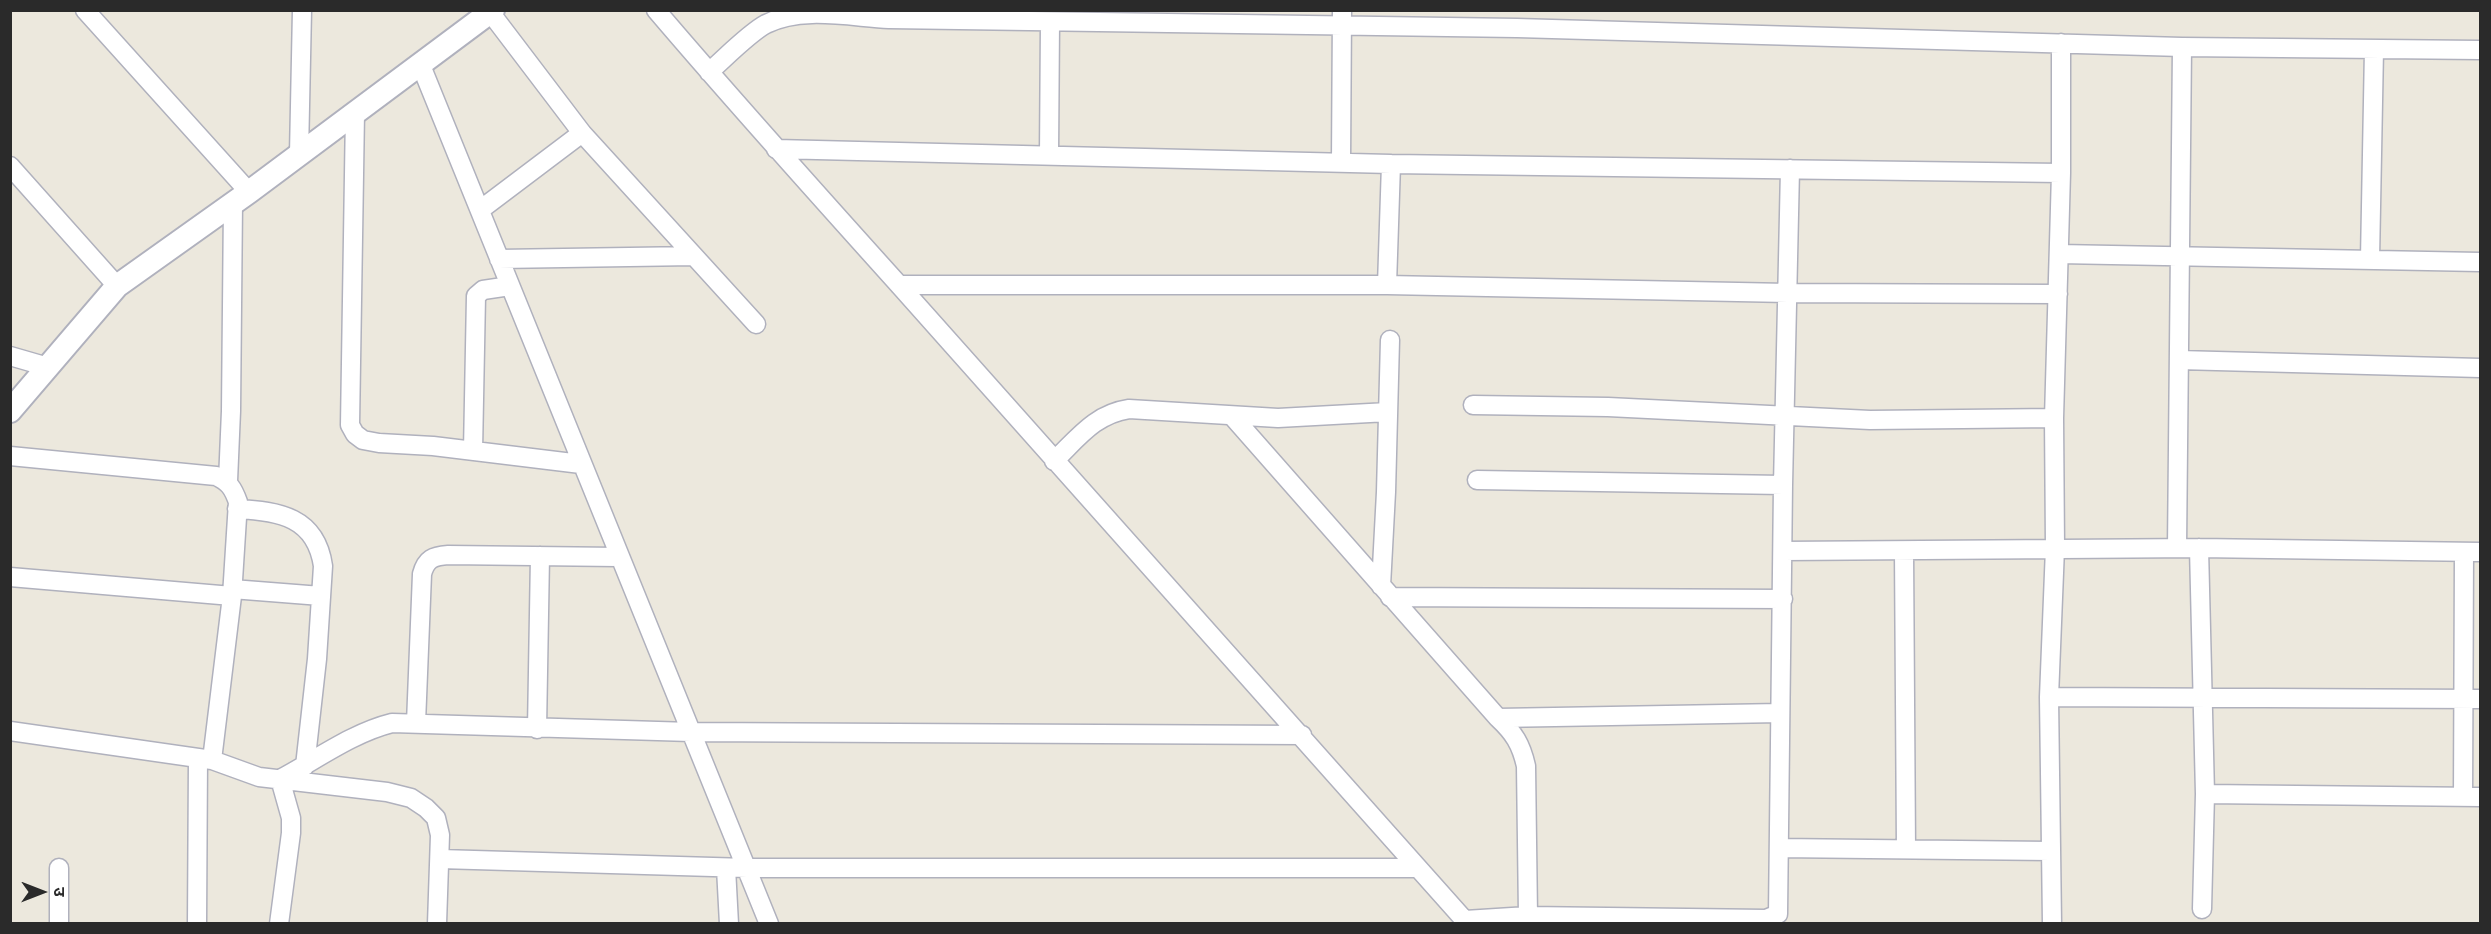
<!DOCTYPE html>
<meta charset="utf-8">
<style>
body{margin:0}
#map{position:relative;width:2491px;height:934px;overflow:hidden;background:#ece8dd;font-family:"Noto Sans","Noto Sans Devanagari",sans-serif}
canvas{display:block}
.frame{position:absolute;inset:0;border:12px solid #2a2a2a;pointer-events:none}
.north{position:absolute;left:12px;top:862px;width:60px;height:60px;-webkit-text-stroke:4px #fff;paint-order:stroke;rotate:90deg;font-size:16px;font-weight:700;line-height:24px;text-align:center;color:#2a2a2a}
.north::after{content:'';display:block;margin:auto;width:21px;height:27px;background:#2a2a2a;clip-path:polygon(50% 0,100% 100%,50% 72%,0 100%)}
</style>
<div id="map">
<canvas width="2491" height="934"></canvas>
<div class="frame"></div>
<div class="north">उ</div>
</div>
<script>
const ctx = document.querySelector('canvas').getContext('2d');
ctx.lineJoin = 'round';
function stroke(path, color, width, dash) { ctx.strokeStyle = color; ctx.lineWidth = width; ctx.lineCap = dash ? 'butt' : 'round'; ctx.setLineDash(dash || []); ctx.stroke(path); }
const minor = new Path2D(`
 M85,10l164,182
 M656,10c80,94 162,185 244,276 189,213 379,425 568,638
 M490,12l92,121 174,191
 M420,63l349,861
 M709,72c15,-13 40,-39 57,-48 36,-18 84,-7 123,-5l628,9 665,19 298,3
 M355,112l-5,313 5,9 8,6 16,3 54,3 148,18
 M776,149l615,15 670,9
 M299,154l3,-144
 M1049,155l1,-133
 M1341,162l1,-152
 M10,166l107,120
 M480,210l102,-77
 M2059,254l421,8
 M499,259l195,-3
 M2370,259l4,-210
 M899,285h488l401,8 270,1
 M1387,285l4,-121
 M10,356l38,11
 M2179,360l301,8
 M1473,405l135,2 262,13 184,-2
 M1233,417l265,301c16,15 23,26 28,48l2,150
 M473,451l3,-155 7,-6 27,-4
 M10,456l206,20c13,6 17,12 22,26l-6,94 -20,164 -202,-29
 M1054,461c24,-23 41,-47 75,-52l149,9 110,-6
 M1477,480l306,5
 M228,481l3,-70 2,-209
 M237,509c42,2 79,8 86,57l-6,93 -12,107
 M2177,548l5,-501
 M2199,548l6,246 -3,115
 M1783,551l416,-3 281,4
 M1904,551l2,298
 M10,577l222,19
 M1381,586l5,-94 4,-152
 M232,589l89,7
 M1390,597l393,2
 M2049,697l431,2
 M1498,718l282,-5
 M416,723l6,-149c4,-15 11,-18 26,-19l170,2
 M537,729l3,-173
 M212,760l47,17 128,15 24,6 15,10 10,10 4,17 -3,89
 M2205,794l275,3
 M2463,797l1,-245
 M1779,848l271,3
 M440,859l307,9h670
 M726,868l3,56
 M1465,920l63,-4 238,3 12,-5 5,-429 7,-316
 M59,924v-56
 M197,924l1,-166
 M279,924l12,-91v-15l-11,-39c36,-19 72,-46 112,-56l299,9 611,3
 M2052,924l-3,-227 6,-149 -1,-130 7,-245v-130`);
const tertiary = new Path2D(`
 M10,411l107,-125 132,-94 244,-182`);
stroke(minor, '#b0b1bd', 21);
stroke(tertiary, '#b0b1bd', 26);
stroke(minor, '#fff', 18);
stroke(tertiary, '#fff', 22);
</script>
